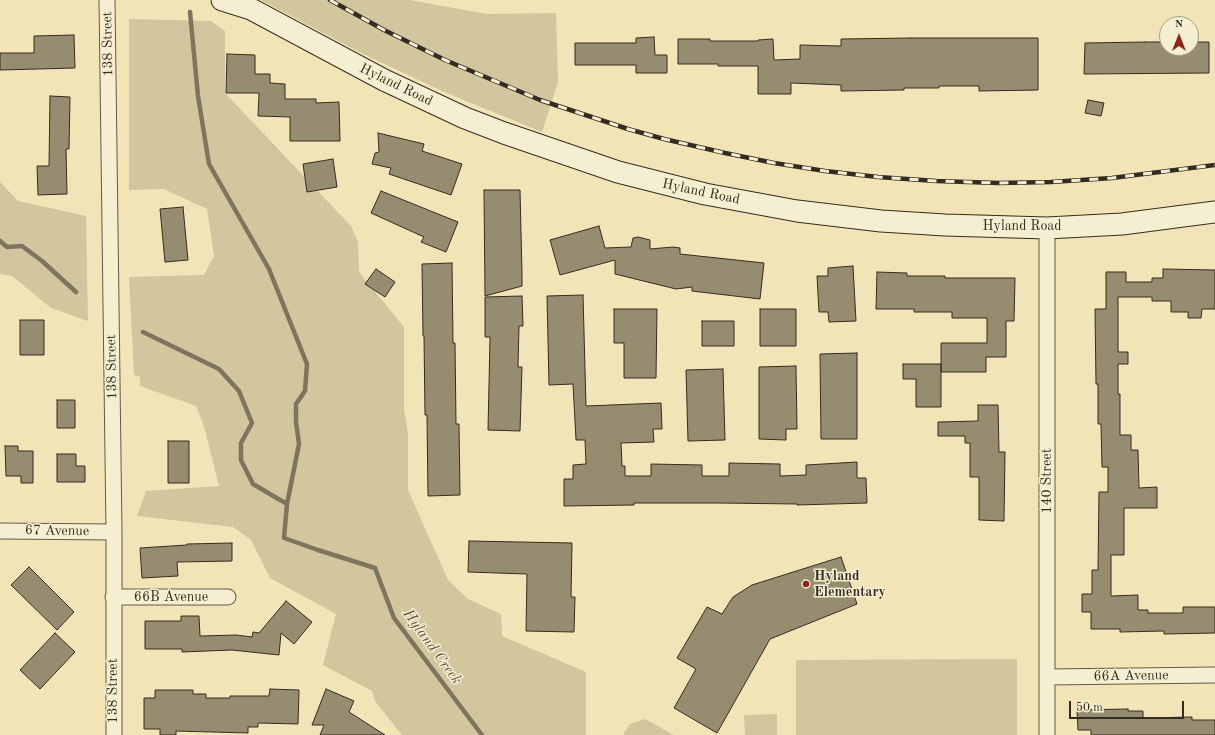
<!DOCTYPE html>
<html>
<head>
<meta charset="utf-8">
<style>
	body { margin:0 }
	#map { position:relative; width:1215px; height:735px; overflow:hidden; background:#f1e5b7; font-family:"Old Standard TT",serif }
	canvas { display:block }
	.north { position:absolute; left:1159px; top:16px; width:40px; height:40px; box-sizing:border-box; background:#f6eed0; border:1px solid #a8a08a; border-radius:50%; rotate:0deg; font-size:11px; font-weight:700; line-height:16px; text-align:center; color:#342c22 }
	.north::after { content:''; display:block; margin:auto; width:14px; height:18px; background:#8f2418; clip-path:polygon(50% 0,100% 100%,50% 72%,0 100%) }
	.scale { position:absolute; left:1069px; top:701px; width:115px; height:18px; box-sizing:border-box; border:2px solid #342c22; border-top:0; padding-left:5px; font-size:12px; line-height:14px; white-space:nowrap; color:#342c22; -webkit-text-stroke:3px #f6eed0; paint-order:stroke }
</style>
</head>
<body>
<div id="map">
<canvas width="1215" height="735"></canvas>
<div class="north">N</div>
<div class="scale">50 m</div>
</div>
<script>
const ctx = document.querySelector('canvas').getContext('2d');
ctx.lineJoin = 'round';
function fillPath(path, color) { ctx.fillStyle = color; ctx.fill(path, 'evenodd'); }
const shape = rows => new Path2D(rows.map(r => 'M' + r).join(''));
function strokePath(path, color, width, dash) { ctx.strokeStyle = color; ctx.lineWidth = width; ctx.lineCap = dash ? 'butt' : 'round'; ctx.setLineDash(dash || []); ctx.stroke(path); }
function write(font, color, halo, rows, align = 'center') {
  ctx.font = font + ' "Old Standard TT",serif'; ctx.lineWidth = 3; ctx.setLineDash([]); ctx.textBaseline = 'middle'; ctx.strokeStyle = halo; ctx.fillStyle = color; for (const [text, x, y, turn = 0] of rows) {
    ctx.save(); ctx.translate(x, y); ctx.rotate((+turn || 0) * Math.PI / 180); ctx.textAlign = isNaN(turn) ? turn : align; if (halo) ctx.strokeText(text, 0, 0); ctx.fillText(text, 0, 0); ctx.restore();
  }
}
fillPath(shape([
	[261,0,409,0,487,14,556,13,558,82,542,132,444,92,357,51],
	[129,19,211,21,225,31,225,93,351,226,358,242,359,272,404,327,404,409,408,433,408,490,448,580,468,599,501,614,502,636,586,672,586,735,402,735,375,701,372,691,323,665,336,614,270,578,251,540,233,527,137,516,146,491,219,486,204,426,196,406,140,386,140,377,134,375,129,277,204,275,214,256,207,209,164,189,129,190],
	[0,182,18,201,86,216,88,321,51,308,12,276,0,274],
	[1017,659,1017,735,796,735,796,660],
	[777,714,777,735,745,735,744,715],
	[645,719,674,735,624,735,624,733,630,724]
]), '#d1c69e');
strokePath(shape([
	[190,12,198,96,209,164,269,269,307,364,305,391,296,404,296,422,299,444,287,504],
	[0,241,7,247,22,246,42,261,76,292],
	[143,332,219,369,239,391,252,423,241,443,241,460,253,484,287,504,284,538,318,550,375,568,394,618,482,735]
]), '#7f755d', 4.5);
const building = shape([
	[74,35,75,68,0,70,0,53,34,53,34,36,74,35],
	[654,37,655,55,667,55,667,73,636,73,636,65,575,65,575,43,636,43,636,38,654,37],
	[910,38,1038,38,1038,90,979,91,979,86,939,86,939,88,904,88,904,90,841,91,841,85,791,83,791,94,758,94,758,66,718,66,718,64,678,64,678,39,710,39,710,41,758,41,758,40,773,39,774,60,800,59,800,45,841,46,841,39,910,38],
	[1145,42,1167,42,1167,48,1191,48,1191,42,1209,42,1209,73,1084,74,1085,43,1145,42],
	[227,54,255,55,255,74,270,74,270,83,285,84,285,99,316,99,316,103,339,102,340,141,290,141,290,117,258,116,259,93,226,93,227,54],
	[50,96,70,97,69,149,66,149,67,194,38,195,37,166,49,166,50,96],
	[1088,100,1104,103,1101,116,1085,113,1088,100],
	[378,133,424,144,422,151,462,164,451,195,389,174,391,168,372,164,375,153,379,152,378,133],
	[333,159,337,187,307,192,303,164,333,159],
	[484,190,520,190,522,274,522,286,485,296,484,190],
	[381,191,458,222,446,252,421,242,424,237,371,213,381,191],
	[183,207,188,260,165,262,160,209,183,207],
	[599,226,605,248,631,247,633,238,638,237,650,240,650,249,673,247,680,248,680,254,764,263,760,299,692,291,692,287,676,289,615,274,615,260,560,275,550,240,599,226],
	[452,263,453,343,455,343,456,424,459,424,460,495,428,496,427,415,425,415,424,336,423,336,422,264,452,263],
	[853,266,856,321,829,322,828,312,819,312,817,276,828,276,828,268,853,266],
	[376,269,395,282,385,297,365,284,376,269],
	[1163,269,1215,270,1215,309,1202,309,1201,318,1188,318,1188,312,1171,312,1171,301,1152,301,1152,297,1118,297,1118,352,1128,352,1128,364,1118,364,1118,394,1120,394,1120,435,1131,435,1131,450,1138,450,1139,488,1157,487,1157,508,1124,508,1124,555,1111,555,1111,596,1138,595,1138,610,1148,610,1148,613,1183,613,1183,607,1215,607,1215,633,1164,634,1164,631,1120,632,1120,629,1091,629,1091,612,1082,612,1082,594,1092,594,1092,570,1098,570,1099,492,1108,492,1108,467,1102,467,1101,424,1098,424,1098,384,1096,384,1095,309,1106,309,1106,272,1126,272,1126,282,1152,282,1152,278,1163,278,1163,269],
	[877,272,907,273,907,276,945,276,945,278,1015,278,1014,321,1006,321,1006,357,986,357,986,372,941,372,941,343,987,343,987,318,952,318,952,312,914,312,914,309,876,309,877,272],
	[583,295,586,406,661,403,662,429,653,429,654,442,621,443,622,466,625,466,625,476,651,476,651,464,702,465,702,476,729,476,729,463,780,464,780,476,806,475,806,465,857,462,857,478,866,478,867,503,797,505,797,504,719,503,634,503,634,505,564,506,564,479,573,479,573,465,586,464,585,440,576,440,573,384,549,385,547,296,583,295],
	[522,296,523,326,519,326,518,367,522,367,520,431,488,430,490,337,485,337,485,297,522,296],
	[614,309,657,309,656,378,624,378,624,343,614,343,614,309],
	[760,309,796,309,796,346,760,346,760,309],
	[20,320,44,320,44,355,20,355,20,320],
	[702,321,734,321,734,346,702,346,702,321],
	[857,353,857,439,821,439,820,354,857,353],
	[903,364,941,364,941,407,916,407,916,379,903,379,903,364],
	[796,366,797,429,786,429,786,440,759,439,759,367,796,366],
	[723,369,725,440,688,441,686,370,723,369],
	[57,400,75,400,75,428,57,428,57,400],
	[978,405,998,405,999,452,1005,452,1004,521,979,520,979,477,970,477,970,443,965,443,965,436,938,436,938,422,978,421,978,405],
	[168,441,189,441,189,483,168,483,168,441],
	[5,446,18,446,18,451,33,451,33,483,21,483,21,476,6,476,5,446],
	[57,454,76,454,76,466,85,466,85,482,57,482,57,454],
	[469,541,572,543,571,597,575,597,574,632,526,631,527,574,468,572,469,541],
	[232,543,232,561,177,562,178,576,142,578,140,548,187,545,187,544,232,543],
	[841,557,857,604,770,639,717,733,674,708,696,669,677,658,707,607,722,614,733,597,752,585,841,557],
	[29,567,74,612,57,630,11,585,29,567],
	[286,601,312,622,294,644,281,633,279,655,232,650,182,652,182,649,145,649,145,621,181,621,181,616,199,616,200,636,236,635,252,637,253,632,259,633,286,601],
	[55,633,75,652,40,689,20,670,55,633],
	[270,689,299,690,298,724,258,723,258,727,248,727,248,733,176,731,176,735,160,735,160,729,144,729,144,698,155,698,155,690,193,690,193,694,206,694,206,698,230,698,230,696,269,696,270,689],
	[326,689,354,701,349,712,385,735,320,735,324,725,312,725,326,689],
	[1128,709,1128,711,1143,711,1143,718,1192,717,1192,720,1215,720,1215,735,1091,735,1091,730,1078,730,1077,710,1128,709]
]);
fillPath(building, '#968c6f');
strokePath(building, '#342c22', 1);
const street = shape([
	[107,0,114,532,114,735],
	[0,531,114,532],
	[113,597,228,597],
	[1047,677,1215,675],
	[1047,735,1047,228]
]);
const secondary = shape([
	[222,0,251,9,384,80,465,118,504,133,618,172,705,194,797,211,881,221,945,225,1047,228,1122,224,1215,212]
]);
strokePath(street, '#635a47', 17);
strokePath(secondary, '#342c22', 23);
strokePath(street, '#f6eed0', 15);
strokePath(secondary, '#f6eed0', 21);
const rail = shape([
	[330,0,384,30,445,60,540,100,628,129,664,139,725,153,774,163,825,171,878,177,936,181,999,183,1051,182,1112,178,1215,165]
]);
strokePath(rail, '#342c22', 4.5);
strokePath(rail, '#f6eed0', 3, [9]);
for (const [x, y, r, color] of [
	[806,584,4,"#8f2418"]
]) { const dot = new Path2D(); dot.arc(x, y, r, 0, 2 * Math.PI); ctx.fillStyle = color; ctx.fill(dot); strokePath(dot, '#f6eed0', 1.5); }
write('14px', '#342c22', '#f6eed0', [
	["138 Street",108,44,-91],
	["Hyland Road",396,85,26],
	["Hyland Road",701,192,12],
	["Hyland Road",1022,226],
	["138 Street",112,367,-91],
	["140 Street",1047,481,-90],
	["67 Avenue",57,531,1],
	["66B Avenue",171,597],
	["66A Avenue",1131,676,-1],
	["138 Street",113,691,-90]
]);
write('bold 14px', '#342c22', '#f6eed0', [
	["Hyland",814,576],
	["Elementary",814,592]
], 'left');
write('italic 15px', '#5a513f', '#f6eed0', [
	["Hyland Creek",432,647,54]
]);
</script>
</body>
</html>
